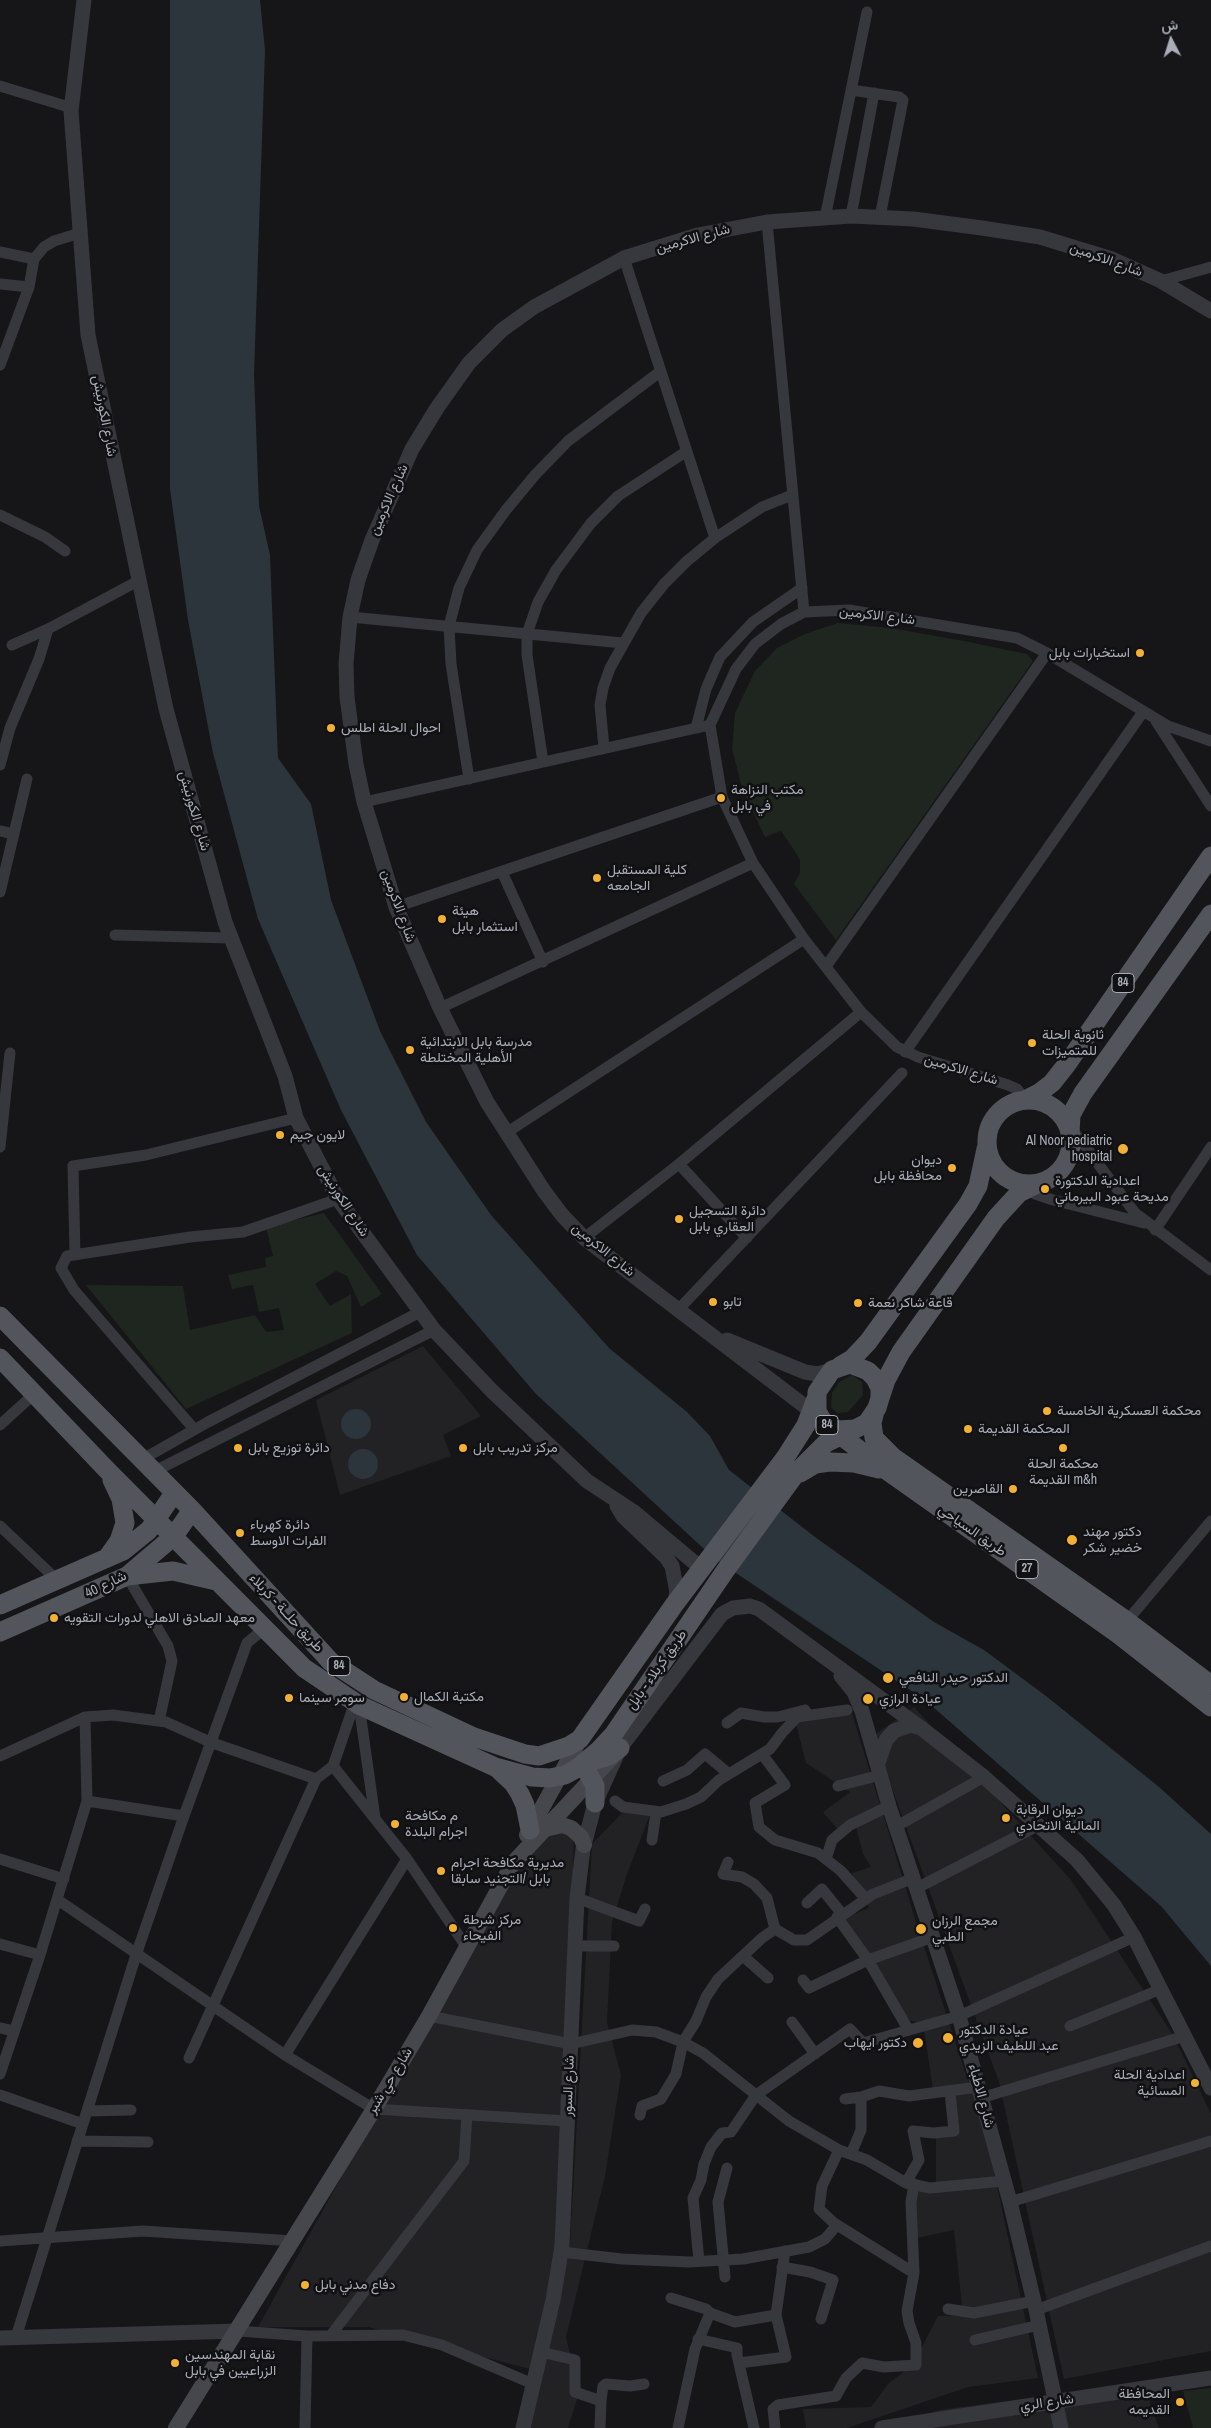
<!DOCTYPE html>
<html>
<head>
<meta charset="utf-8">
<style>
	body { margin:0 }
	#map { position:relative; width:1211px; height:2428px; overflow:hidden; background:#161618; font-family:"Archivo Narrow",Vazirmatn,sans-serif }
	canvas { display:block }
	.north { position:absolute; left:1146px; top:15px; width:50px; height:50px; -webkit-text-stroke:4px #111113; paint-order:stroke; rotate:355deg; font-size:14px; font-weight:700; line-height:20px; text-align:center; color:#a8adb8 }
	.north::after { content:''; display:block; margin:auto; width:18px; height:22px; background:#a8adb8; clip-path:polygon(50% 0,100% 100%,50% 72%,0 100%) }
</style>
</head>
<body>
<div id="map">
<canvas width="1211" height="2428"></canvas>
<div class="north">ش</div>
</div>
<script>
const ctx = document.querySelector('canvas').getContext('2d');
ctx.lineJoin = 'round';
function fillPath(path, color) { ctx.fillStyle = color; ctx.fill(path, 'evenodd'); }
const shape = rows => new Path2D(rows.map(r => 'M' + r).join(''));
function strokePath(path, color, width, dash) { ctx.strokeStyle = color; ctx.lineWidth = width; ctx.lineCap = dash ? 'butt' : 'round'; ctx.setLineDash(dash || []); ctx.stroke(path); }
function write(font, color, halo, rows, align = 'center') {
  ctx.font = font + ' "Archivo Narrow",Vazirmatn,sans-serif'; ctx.lineWidth = 5; ctx.setLineDash([]); ctx.textBaseline = 'middle'; ctx.strokeStyle = halo; ctx.fillStyle = color; for (const [text, x, y, turn = 0] of rows) {
    ctx.save(); ctx.translate(x, y); ctx.rotate((+turn || 0) * Math.PI / 180); ctx.textAlign = isNaN(turn) ? turn : align; if (halo) ctx.strokeText(text, 0, 0); ctx.fillText(text, 0, 0); ctx.restore();
  }
}
fillPath(shape([
	[423,1346,481,1416,443,1435,451,1456,340,1495,316,1400],
	[849,1704,918,1928,987,2139,1038,2378,968,2387,847,2428,806,2428,803,2409,871,2407,889,2383,912,2366,938,2316,963,2315,954,2230,908,2240,911,2190,936,2187,936,2128,952,2129,949,2097,934,2096,923,2023,901,2019,839,1920,869,1908,852,1873,871,1867,863,1854,856,1827,841,1833,823,1812,850,1792,806,1763,794,1716],
	[914,1707,1071,1880,1173,2035,1211,2114,1211,2351,1064,2379,999,2082,873,1736],
	[625,1810,651,1812,627,1874,612,1922,607,2022,621,2075,605,2176,566,2337,579,2393,568,2428,526,2428,570,2245,592,1844],
	[574,1826,566,2220,530,2369,368,2327,258,2327,533,1832],
	[1143,2383,1159,2428,885,2428,939,2410]
]), '#222225');
fillPath(shape([
	[838,623,890,628,964,641,1027,654,1033,661,836,940,794,884,800,873,800,860,796,853,781,831,765,837,743,791,732,749,735,713,755,671,777,648,805,634],
	[324,1213,382,1294,361,1307,347,1276,336,1271,315,1284,330,1306,351,1294,352,1333,186,1409,86,1285,183,1286,190,1330,255,1315,266,1332,284,1330,279,1308,259,1312,253,1285,232,1289,228,1275,266,1267,265,1258,273,1256,266,1227],
	[852,1375,862,1382,863,1395,848,1412,837,1413,831,1407,832,1393,839,1382],
	[1211,2388,1211,2428,1193,2428,1183,2391]
]), '#1e261f');
fillPath(shape([
	[170,0,260,0,265,50,254,374,259,506,270,555,278,758,311,804,331,900,380,1031,426,1122,491,1215,609,1348,687,1412,710,1436,729,1470,815,1537,934,1622,984,1650,1046,1696,1159,1787,1211,1834,1211,1966,1161,1906,925,1700,715,1559,536,1394,417,1255,341,1110,258,919,213,753,188,620,170,489],
	'341 1424a15 15 0 1 1 30 0a15 15 0 1 1-30 0Z',
	'348 1464a15 15 0 1 1 30 0a15 15 0 1 1-30 0Z'
]), '#2c353c');
strokePath(shape([
	[0,86,72,108],
	[851,90,899,97,903,100,880,217],
	[851,216,874,93],
	[825,218,867,12],
	[767,222,804,612],
	[0,252,34,259,44,247,54,241,80,233],
	[624,258,715,538],
	[1161,281,1211,267],
	[0,284,29,287],
	[0,365,29,287,34,259],
	[0,515,45,537,65,551],
	[350,617,623,643],
	[12,645,48,629,138,581],
	[1156,721,1211,806],
	[696,728,706,689,720,657,753,622,802,588],
	[604,748,600,705,603,688,610,668,641,613,664,584,687,561,715,538,762,507,792,495],
	[543,762,527,655,527,634,538,602,556,570,591,523,618,496,687,451],
	[0,765,10,728,39,659,48,629],
	[469,779,451,664,449,626,459,588,477,550,506,510,535,475,568,441,661,371],
	[364,802,710,725],
	[0,831,14,834],
	[502,872,543,962],
	[0,892,27,779],
	[396,907,722,797],
	[115,935,231,938],
	[827,965,1047,653],
	[440,1008,753,863],
	[905,1052,1143,712],
	[1025,1100,1017,1089,1008,1085,918,1057,897,1047,861,1012,804,939,753,863,722,797,710,725,736,669,755,644,781,624,804,612,849,610,1017,638,1047,653,1168,726,1211,741],
	[1069,1125,1135,1213,1211,1270],
	[506,1133,804,939],
	[0,1147,10,1053],
	[679,1164,747,1238],
	[1005,1178,1035,1194,1053,1200,1144,1223],
	[1155,1230,1211,1147],
	[584,1238,679,1164,861,1012],
	[75,1255,73,1166,146,1155,296,1118],
	[679,1309,902,1073],
	[0,1425,33,1395],
	[194,1429,74,1290,61,1268,67,1256,190,1237,243,1232,338,1199],
	[141,1460,208,1422,420,1312],
	[153,1472,434,1330],
	[0,1526,57,1580],
	[127,1576,168,1646,172,1661,159,1721],
	[1127,1621,1211,1521],
	[359,1705,375,1818],
	[727,1723,741,1713,764,1717,778,1717,805,1710],
	[762,1754,785,1785,755,1803,759,1827,775,1840,818,1853,841,1871,866,1899],
	[0,1756,85,1717,113,1715,166,1722,210,1742,316,1779],
	[333,1766,407,1859,467,1948],
	[663,1781,687,1770,705,1754,729,1774],
	[838,1786,880,1775],
	[87,1801,184,1816],
	[615,1801,623,1807,661,1812,686,1804,701,1797,719,1780,770,1749,782,1733,797,1717,847,1710],
	[897,1826,984,1777],
	[652,1840,656,1812],
	[0,1859,64,1879],
	[826,1859,832,1840,850,1825,889,1806],
	[728,1862,723,1874,742,1877,754,1884,767,1898,775,1929],
	[917,1888,1039,1825],
	[577,1898,639,1921,645,1909],
	[58,1900,285,2055,374,2109,567,2121],
	[807,1903,822,1889,842,1914],
	[837,1917,868,1960,908,2029],
	[0,1944,40,1955],
	[575,1946,614,1946],
	[743,1956,768,1978],
	[803,1980,809,1988,868,1960,933,1937],
	[429,2016,571,2044,632,2030,656,2032,683,2042,703,2053,789,2121,839,2150,867,2160,906,2183,930,2188,1004,2181],
	[792,2022,815,2054],
	[1070,2026,1161,1989],
	[0,2028,14,2031],
	[285,2055,407,1859],
	[189,2058,316,1779,333,1766,355,1702],
	[0,2074,40,1955,87,1801,85,1717],
	[0,2095,83,2124],
	[981,2098,1185,2036],
	[845,2099,861,2097,879,2091,909,2096,978,2087],
	[87,2111,131,2110],
	[640,2115,642,2106,661,2099,676,2074,683,2042,696,2021,706,1997,718,1979,762,1938,775,1929,794,1940,807,1940,873,1894,914,1878],
	[77,2141,148,2142],
	[839,2150,822,2186,819,2209,834,2223,914,2273],
	[851,2154,861,2130,861,2097],
	[906,2183,919,2160,913,2131,934,2133,954,2131,950,2092],
	[1010,2202,1211,2141],
	[0,2241,143,2231,293,2241],
	[561,2252,622,2259,689,2262,743,2259,809,2247,825,2239,837,2225],
	[699,2261,693,2198,701,2180,704,2164,711,2147,722,2133,731,2132,756,2095,850,2029,863,2043,959,2016,1134,1937],
	[782,2267,810,2272,833,2280,821,2319],
	[725,2277,718,2202,727,2168],
	[671,2298,706,2309,710,2313],
	[948,2309,974,2313,1034,2301],
	[1036,2310,1211,2246],
	[238,2331,307,2336,403,2335,442,2345,533,2384],
	[331,2335,464,2161,467,2115],
	[16,2337,136,1955,184,1816,247,1643,265,1628],
	[698,2339,737,2348,737,2355,754,2428],
	[975,2340,1039,2325],
	[541,2352,575,2360,575,2392,601,2401,600,2428],
	[739,2363,786,2357,776,2315,785,2251],
	[601,2401,603,2386,606,2384,630,2386,644,2384],
	[305,2428,307,2336],
	[678,2428,695,2349,710,2313,735,2322,776,2315],
	[775,2428,773,2409,778,2405,836,2396,846,2378,862,2363,884,2367,916,2365,916,2343,909,2323,907,2311,914,2273,911,2202,914,2184]
]), '#37383d', 11);
strokePath(shape([
	[84,0,71,111,88,335,166,709,225,922,285,1076,296,1118,338,1199,434,1330,492,1391,587,1481,634,1512,702,1569],
	[727,1340,805,1372,817,1374,832,1370],
	[819,1417,584,1238,562,1215,544,1191,487,1102,440,1008,396,907,364,802,356,764,347,697,346,664,350,617,358,580,372,540,412,449,437,408,469,363,502,330,534,307,624,258,698,235,767,222,851,216,913,219,982,228,1040,237,1112,259,1161,281,1211,311],
	[617,1506,623,1516,666,1557,672,1566,677,1592,674,1605],
	[841,1676,854,1692,862,1711,889,1806,959,2016,1010,2202,1036,2310,1061,2428],
	[878,1763,886,1740,894,1731,911,1725,921,1728],
	[0,2338,238,2331],
	[523,2428,553,2300,562,2246,577,1898,583,1849,595,1803,620,1748,722,1614,733,1608,750,1606,759,1609,921,1728,984,1777,1077,1860,1114,1905,1134,1937,1211,2088],
	[882,2428,1211,2378]
]), '#37383d', 15);
strokePath(shape([
	[545,1829,562,1825,571,1828,581,1837,584,1845],
	[527,1835,580,1739],
	[176,2428,374,2109,429,2016,513,1863,617,1752]
]), '#45474d', 16);
strokePath(shape([
	'987 1142a42 42 0 1 1 84 0a42 42 0 1 1-84 0Z',
	[1025,1100,1039,1093,1052,1083,1067,1064,1211,856],
	[1070,1133,1071,1115,1083,1093,1211,914],
	[0,1316,192,1510,331,1662,374,1690,474,1737,525,1754,539,1756,569,1746,580,1739,674,1605,785,1458,806,1425,816,1399],
	[0,1358,107,1470,304,1668,359,1705,495,1767,532,1777,550,1778,565,1775,576,1769,599,1750,613,1735,725,1571,797,1472,826,1443,855,1429],
	[850,1364,868,1371,875,1378,880,1388,880,1398,877,1408,867,1423,855,1429,838,1430,829,1426,822,1420,817,1411,817,1392,832,1370,850,1364],
	[840,1366,852,1359,868,1342,968,1204,978,1186,986,1149],
	[880,1398,886,1380,901,1352,996,1218,1019,1193,1035,1185],
	[875,1411,872,1423,874,1438,893,1457,1127,1621,1211,1685],
	[832,1429,886,1470,1118,1634,1211,1707],
	[800,1473,815,1464,830,1462,854,1463,879,1469],
	[107,1558,119,1541,125,1523,121,1499,112,1480],
	[127,1576,173,1571,216,1581],
	[0,1605,123,1551,149,1530,174,1493],
	[0,1632,127,1576,174,1536,192,1510],
	[590,1762,609,1756,620,1748],
	[583,1764,595,1786,595,1803],
	[498,1769,513,1783,520,1794,525,1805,530,1830]
]), '#53555c', 19);
for (const [x, y, r, color] of [
	[1140,653,5,"#f2b134"],
	[331,728,5,"#f2b134"],
	[721,798,5,"#f2b134"],
	[597,878,5,"#f2b134"],
	[442,919,5,"#f2b134"],
	[1032,1043,5,"#f2b134"],
	[410,1050,5,"#f2b134"],
	[280,1135,5,"#f2b134"],
	[1123,1149,6,"#f2b134"],
	[952,1168,5,"#f2b134"],
	[1045,1189,5,"#f2b134"],
	[679,1219,5,"#f2b134"],
	[713,1302,5,"#f2b134"],
	[858,1303,5,"#f2b134"],
	[1047,1411,5,"#f2b134"],
	[968,1429,5,"#f2b134"],
	[238,1448,5,"#f2b134"],
	[463,1448,5,"#f2b134"],
	[1063,1448,5,"#f2b134"],
	[1013,1489,5,"#f2b134"],
	[240,1533,5,"#f2b134"],
	[1072,1540,6,"#f2b134"],
	[54,1618,5,"#f2b134"],
	[888,1678,6,"#f2b134"],
	[404,1697,5,"#f2b134"],
	[289,1698,5,"#f2b134"],
	[868,1699,6,"#f2b134"],
	[1006,1818,5,"#f2b134"],
	[395,1824,5,"#f2b134"],
	[441,1871,5,"#f2b134"],
	[453,1928,5,"#f2b134"],
	[921,1929,6,"#f2b134"],
	[948,2038,6,"#f2b134"],
	[918,2043,6,"#f2b134"],
	[1195,2083,5,"#f2b134"],
	[305,2285,5,"#f2b134"],
	[175,2363,5,"#f2b134"],
	[1180,2402,5,"#f2b134"]
]) { const dot = new Path2D(); dot.arc(x, y, r, 0, 2 * Math.PI); ctx.fillStyle = color; ctx.fill(dot); strokePath(dot, '#111113', 2); }
for (const [x, y, w] of [
	[1123,983,22],
	[827,1425,22],
	[1027,1569,22],
	[339,1666,22]
]) { const box = new Path2D(); box.roundRect(x - w / 2, y - 9.5, w, 19, 4); ctx.fillStyle = '#111113'; ctx.fill(box); strokePath(box, '#a8adb8', 1); }
write('bold 12px', '#a8adb8', null, [
	["84",1123,983],
	["84",827,1425],
	["27",1027,1569],
	["84",339,1666]
]);
write('14px', '#a8adb8', '#111113', [
	["شارع الاكرمين",693,239,-15],
	["شارع الاكرمين",1106,260,20],
	["شارع الكورنيش",104,416,79],
	["شارع الاكرمين",389,500,-66],
	["شارع الاكرمين",877,616,7],
	["شارع الكورنيش",194,811,74],
	["شارع الاكرمين",398,906,70],
	["شارع الاكرمين",961,1070,17],
	["شارع الكورنيش",343,1201,57],
	["شارع الاكرمين",603,1250,39],
	["طريق السياحي",972,1531,35],
	["شارع 40",106,1585,-26],
	["طريق حلــة - كربلاء",286,1613,47],
	["طريق كربلاء - بابل",657,1670,-55],
	["شارع حي شبر",390,2081,-59],
	["شارع السور",569,2086,-88],
	["شارع الاطباء",981,2096,75],
	["شارع الري",1047,2403,-8]
]);
write('14px', '#a8adb8', '#111113', [
	["استخبارات بابل",1130,653,"right"],
	["احوال الحلة اطلس",341,728],
	["مكتب النزاهة",731,790],
	["في بابل",731,806],
	["كلية المستقبل",607,870],
	["الجامعه",607,886],
	["هيئة",452,911],
	["استثمار بابل",452,927],
	["ثانوية الحلة",1042,1035],
	["للمتميزات",1042,1051],
	["مدرسة بابل الابتدائية",420,1042],
	["الأهلية المختلطة",420,1058],
	["لايون جيم",290,1135],
	["Al Noor pediatric",1112,1141,"right"],
	["hospital",1112,1157,"right"],
	["ديوان",942,1160,"right"],
	["محافظة بابل",942,1176,"right"],
	["اعدادية الدكتورة",1055,1181],
	["مديحة عبود البيرماني",1055,1197],
	["دائرة التسجيل",689,1211],
	["العقاري بابل",689,1227],
	["تابو",723,1302],
	["قاعة شاكر نعمة",868,1303],
	["محكمة العسكرية الخامسة",1057,1411],
	["المحكمة القديمة",978,1429],
	["دائرة توزيع بابل",248,1448],
	["مركز تدريب بابل",473,1448],
	["محكمة الحلة",1063,1464,"center"],
	["القديمة m&h",1063,1480,"center"],
	["القاصرين",1003,1489,"right"],
	["دائرة كهرباء",250,1525],
	["الفرات الاوسط",250,1541],
	["دكتور مهند",1083,1532],
	["خضير شكر",1083,1548],
	["معهد الصادق الاهلي لدورات التقويه",64,1618],
	["الدكتور حيدر النافعي",899,1678],
	["مكتبة الكمال",414,1697],
	["سومر سينما",299,1698],
	["عيادة الرازي",879,1699],
	["ديوان الرقابة",1016,1810],
	["المالية الاتحادي",1016,1826],
	["م مكافحة",405,1816],
	["اجرام البلدة",405,1832],
	["مديرية مكافحة اجرام",451,1863],
	["بابل /التجنيد سابقا",451,1879],
	["مركز شرطة",463,1920],
	["الفيحاء",463,1936],
	["مجمع الرزان",932,1921],
	["الطبي",932,1937],
	["عيادة الدكتور",959,2030],
	["عبد اللطيف الزيدي",959,2046],
	["دكتور ايهاب",907,2043,"right"],
	["اعدادية الحلة",1185,2075,"right"],
	["المسائية",1185,2091,"right"],
	["دفاع مدني بابل",315,2285],
	["نقابة المهندسين",185,2355],
	["الزراعيين في بابل",185,2371],
	["المحافظة",1170,2394,"right"],
	["القديمه",1170,2410,"right"]
], 'left');
</script>
</body>
</html>
